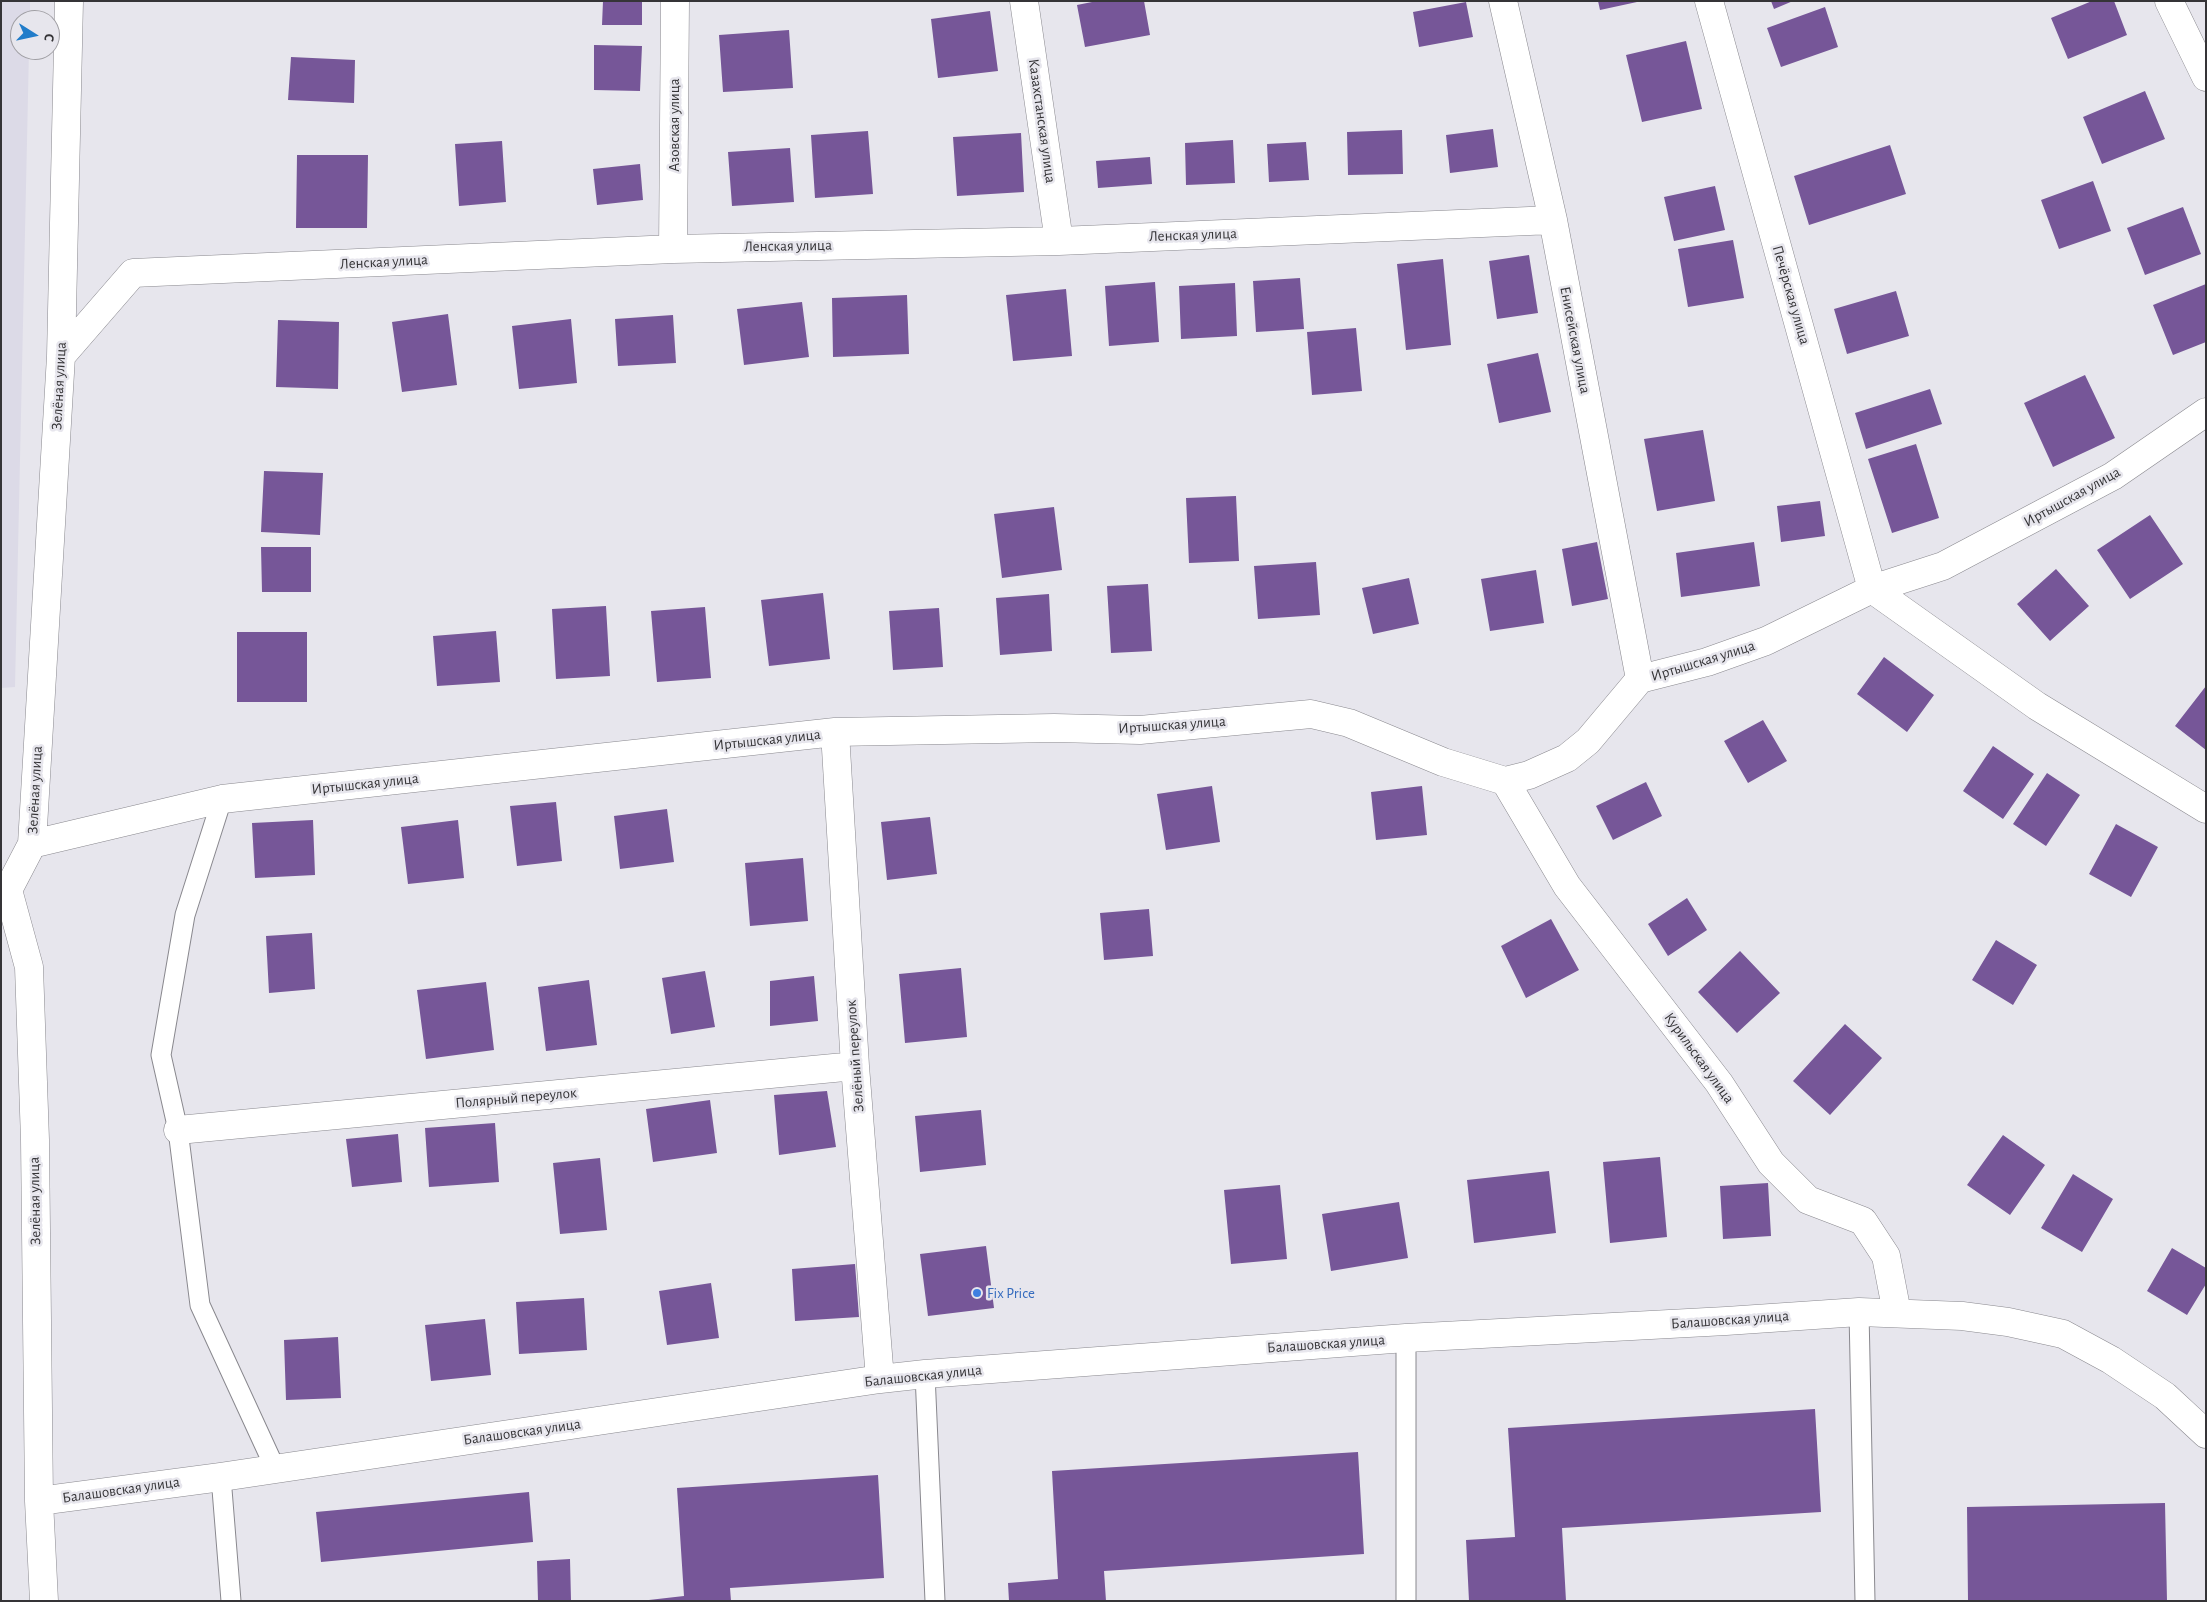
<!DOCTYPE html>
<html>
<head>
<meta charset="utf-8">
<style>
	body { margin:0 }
	#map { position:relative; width:2207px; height:1602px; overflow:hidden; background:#e7e6ed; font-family:"Alegreya Sans",sans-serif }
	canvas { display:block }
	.frame { position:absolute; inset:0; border:2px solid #353437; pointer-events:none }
	.north { position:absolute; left:10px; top:10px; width:50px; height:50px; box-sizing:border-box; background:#e7e6ed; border:1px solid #a09fa4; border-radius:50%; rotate:100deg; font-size:14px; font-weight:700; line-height:20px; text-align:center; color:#353437 }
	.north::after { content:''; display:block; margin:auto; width:18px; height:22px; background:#227dca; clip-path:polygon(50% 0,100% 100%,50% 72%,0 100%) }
</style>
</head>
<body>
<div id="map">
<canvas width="2207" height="1602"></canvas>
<div class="frame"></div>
<div class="north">С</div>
</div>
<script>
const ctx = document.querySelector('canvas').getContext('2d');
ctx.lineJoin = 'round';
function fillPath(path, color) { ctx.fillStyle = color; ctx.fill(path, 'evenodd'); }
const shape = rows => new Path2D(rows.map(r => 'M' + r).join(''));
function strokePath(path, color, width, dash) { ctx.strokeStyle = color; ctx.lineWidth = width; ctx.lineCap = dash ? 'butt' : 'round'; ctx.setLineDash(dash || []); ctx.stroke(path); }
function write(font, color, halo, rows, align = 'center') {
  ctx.font = font + ' "Alegreya Sans",sans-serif'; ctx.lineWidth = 5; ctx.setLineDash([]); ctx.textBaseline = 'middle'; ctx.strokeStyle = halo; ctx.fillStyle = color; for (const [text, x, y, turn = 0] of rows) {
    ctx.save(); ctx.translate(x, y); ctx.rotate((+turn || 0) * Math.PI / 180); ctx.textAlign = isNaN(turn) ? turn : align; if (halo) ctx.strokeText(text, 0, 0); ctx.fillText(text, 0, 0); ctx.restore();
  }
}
fillPath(shape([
	[1,1,30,1,30,20,20,20,20,50,29,50,15,687,1,688]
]), '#dcdae7');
fillPath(shape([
	[603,1,642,1,642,25,602,25],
	[1097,1,1144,1,1150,35,1085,47,1077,5],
	[1598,1,1637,1,1637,2,1600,10],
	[1771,1,1793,1,1774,9],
	[2092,1,2114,1,2127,35,2068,59,2051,18],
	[1466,2,1473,37,1419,47,1413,12],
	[1825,7,1838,47,1781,67,1767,28],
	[990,11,998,71,938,78,931,19],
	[789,30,793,88,723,92,719,35],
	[1686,41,1702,109,1642,122,1626,55],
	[594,45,642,46,640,91,594,90],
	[291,57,355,60,354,103,288,100],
	[2145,91,2165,139,2102,164,2083,117],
	[1493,129,1498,167,1450,173,1446,135],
	[1402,130,1403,174,1348,175,1347,132],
	[868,131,873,194,815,198,811,135],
	[1021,133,1024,192,957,196,953,137],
	[1233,140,1235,183,1186,185,1185,143],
	[502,141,506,202,459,206,455,144],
	[1306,142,1309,180,1269,182,1267,144],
	[1890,145,1906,194,1809,225,1794,176],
	[790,148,794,202,732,206,728,152],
	[297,155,368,155,367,228,296,228],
	[1150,157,1152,184,1098,188,1096,161],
	[640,164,643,200,597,205,593,169],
	[2093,181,2111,231,2059,249,2041,200],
	[1715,186,1725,230,1674,241,1664,197],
	[2183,207,2201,254,2145,275,2127,228],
	[1733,240,1744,298,1688,307,1678,249],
	[1529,255,1538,313,1497,319,1489,261],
	[1443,259,1451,345,1406,350,1397,264],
	[1300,278,1304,329,1256,332,1253,281],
	[1155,282,1159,342,1109,346,1105,286],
	[1235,283,1237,336,1181,339,1179,286],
	[2206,284,2206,342,2173,355,2153,305],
	[1066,289,1072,356,1013,361,1006,295],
	[1896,291,1909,336,1847,354,1834,309],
	[907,295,909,354,833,357,832,298],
	[802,302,809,357,744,365,737,309],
	[448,314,457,385,402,392,392,322],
	[673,315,676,363,618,366,615,319],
	[571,319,577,383,519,389,512,326],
	[278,320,339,322,338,389,276,387],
	[1356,328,1362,391,1312,395,1307,332],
	[1538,353,1551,412,1499,423,1487,364],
	[2085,375,2115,438,2053,467,2024,403],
	[1930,389,1942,424,1866,449,1855,413],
	[1703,430,1715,501,1657,511,1644,439],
	[1916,444,1939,518,1892,533,1868,459],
	[264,471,323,473,320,535,261,532],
	[1236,496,1239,561,1189,563,1186,498],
	[1820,501,1825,536,1781,542,1777,506],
	[1054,507,1062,570,1002,578,994,514],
	[2150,515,2183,564,2130,599,2097,550],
	[1597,542,1608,599,1572,606,1562,549],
	[1754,542,1760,586,1681,597,1676,553],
	[261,547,311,547,311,592,262,592],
	[1316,562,1320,615,1258,619,1254,566],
	[2056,569,2089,606,2050,641,2017,604],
	[1536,570,1544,623,1490,631,1481,579],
	[1409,578,1419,624,1373,634,1362,588],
	[1148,584,1152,651,1111,653,1107,586],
	[823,593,830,659,769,666,761,600],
	[1049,594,1052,651,1000,655,996,598],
	[606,606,610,676,556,679,552,609],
	[705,607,711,678,657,682,651,611],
	[939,608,943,667,893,670,889,611],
	[496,631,500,682,437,686,433,636],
	[237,632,307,632,307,702,237,702],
	[1884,657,1934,695,1907,732,1857,694],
	[2206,686,2206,750,2175,726],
	[1763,720,1787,761,1748,783,1724,741],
	[1993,746,2034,774,2003,819,1963,791],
	[2047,773,2080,795,2046,846,2013,824],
	[1646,782,1662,816,1613,840,1596,806],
	[1212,786,1220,842,1166,850,1157,794],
	[1422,786,1427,835,1376,840,1371,792],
	[556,802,562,861,517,866,510,806],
	[667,809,674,862,620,869,614,816],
	[930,817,937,874,887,880,881,822],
	[313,820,315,875,255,878,252,823],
	[458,820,464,878,408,884,401,827],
	[2116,824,2158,847,2131,897,2089,874],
	[803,858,808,921,750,926,745,863],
	[1687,898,1707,930,1668,956,1648,924],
	[1149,909,1153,956,1104,960,1100,913],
	[1551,919,1579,970,1526,998,1501,946],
	[312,933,315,989,269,993,266,936],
	[1996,940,2037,965,2013,1005,1972,980],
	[1740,951,1780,993,1737,1033,1698,992],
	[961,968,967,1037,905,1043,899,974],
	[705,971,715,1027,671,1034,662,978],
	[814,976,818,1021,770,1026,770,981],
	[589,980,597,1045,546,1051,538,987],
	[486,982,494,1050,426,1059,417,990],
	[1845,1024,1882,1058,1830,1115,1793,1081],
	[827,1091,836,1147,779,1155,774,1095],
	[710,1100,717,1153,653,1162,646,1109],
	[981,1110,986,1165,920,1172,915,1116],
	[495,1123,499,1182,429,1187,425,1128],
	[398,1134,402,1182,352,1187,346,1139],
	[2003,1135,2045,1165,2010,1215,1967,1185],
	[1660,1157,1667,1237,1610,1243,1603,1162],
	[600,1158,607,1230,560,1234,553,1163],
	[1549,1171,1556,1233,1474,1243,1467,1180],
	[2073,1174,2113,1199,2082,1252,2041,1228],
	[1768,1183,1771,1236,1723,1239,1720,1186],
	[1280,1185,1287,1259,1231,1264,1224,1190],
	[1399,1202,1408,1258,1331,1271,1322,1214],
	[986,1246,994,1308,928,1316,920,1254],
	[2172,1248,2206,1268,2206,1284,2187,1315,2147,1291],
	[855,1264,859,1317,795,1321,792,1269],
	[711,1283,719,1338,667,1345,659,1291],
	[584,1298,587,1350,519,1354,516,1302],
	[485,1319,491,1375,431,1381,425,1325],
	[338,1337,341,1398,286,1400,284,1340],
	[1815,1409,1821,1512,1562,1528,1566,1601,1469,1601,1466,1540,1515,1537,1508,1428],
	[1358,1452,1364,1554,1104,1571,1106,1601,1009,1601,1008,1583,1058,1579,1052,1471],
	[878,1475,884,1578,730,1588,731,1601,640,1601,684,1596,677,1488],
	[529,1492,533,1542,321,1562,316,1512],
	[2165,1503,2167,1601,1968,1601,1967,1507],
	[570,1559,571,1601,538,1601,537,1561]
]), '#765698');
const service = shape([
	[222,799,185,915,161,1055,178,1130,200,1305,275,1468],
	[1859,1312,1865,1601],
	[1406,1338,1406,1601],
	[925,1374,935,1601],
	[221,1477,231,1601]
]);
const minor = shape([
	[1024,1,1059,241],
	[1503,1,1553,220,1640,679],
	[1709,1,1872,589,2037,706,2206,809],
	[2169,1,2206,77],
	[673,249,675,1],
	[61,356,133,273,673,249,1059,241,1553,220],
	[835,732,855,1066,880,1379],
	[1505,781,1567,886,1719,1083,1771,1163,1808,1200,1863,1221,1886,1256,1897,1313],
	[32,844,222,799,835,732,1054,728,1140,730,1311,714,1349,723,1443,762,1505,781,1529,775,1567,758,1588,741,1640,679,1707,662,1766,641,1872,589,1943,566,2113,476,2206,412],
	[178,1130,855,1066],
	[39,1501,221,1477,880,1379,925,1374,1406,1338,1726,1321,1859,1312,1962,1316,2008,1322,2063,1334,2111,1360,2165,1396,2206,1434],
	[44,1601,39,1501,35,1140,29,967,8,890,32,844,61,356,69,1]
]);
strokePath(service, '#89888e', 21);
strokePath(minor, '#89888e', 29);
strokePath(service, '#fff', 19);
strokePath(minor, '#fff', 28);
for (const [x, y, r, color] of [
	[977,1293,5,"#3f7fe0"]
]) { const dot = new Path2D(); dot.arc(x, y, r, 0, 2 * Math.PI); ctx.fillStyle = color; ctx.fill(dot); strokePath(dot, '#e7e6ed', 2); }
write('15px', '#353437', '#e7e6ed', [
	["Казахстанская улица",1042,121,82],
	["Азовская улица",674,125,-90],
	["Ленская улица",1193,235,-2],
	["Ленская улица",788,246,-1],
	["Ленская улица",384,262,-3],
	["Печёрская улица",1791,295,74],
	["Енисейская улица",1575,340,79],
	["Зелёная улица",59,386,-87],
	["Иртышская улица",2072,497,-29],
	["Иртышская улица",1703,661,-17],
	["Иртышская улица",1172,725,-4],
	["Иртышская улица",767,740,-6],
	["Иртышская улица",365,784,-6],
	["Зелёная улица",35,790,-87],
	["Зелёный переулок",855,1056,-94],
	["Курильская улица",1699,1058,54],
	["Полярный переулок",516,1098,-5],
	["Зелёная улица",35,1201,-91],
	["Балашовская улица",1730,1320,-4],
	["Балашовская улица",1326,1344,-4],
	["Балашовская улица",923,1376,-6],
	["Балашовская улица",522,1432,-8],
	["Балашовская улица",121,1490,-8]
]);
write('15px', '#366cbe', '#e7e6ed', [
	["Fix Price",987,1293]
], 'left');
</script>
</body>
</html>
